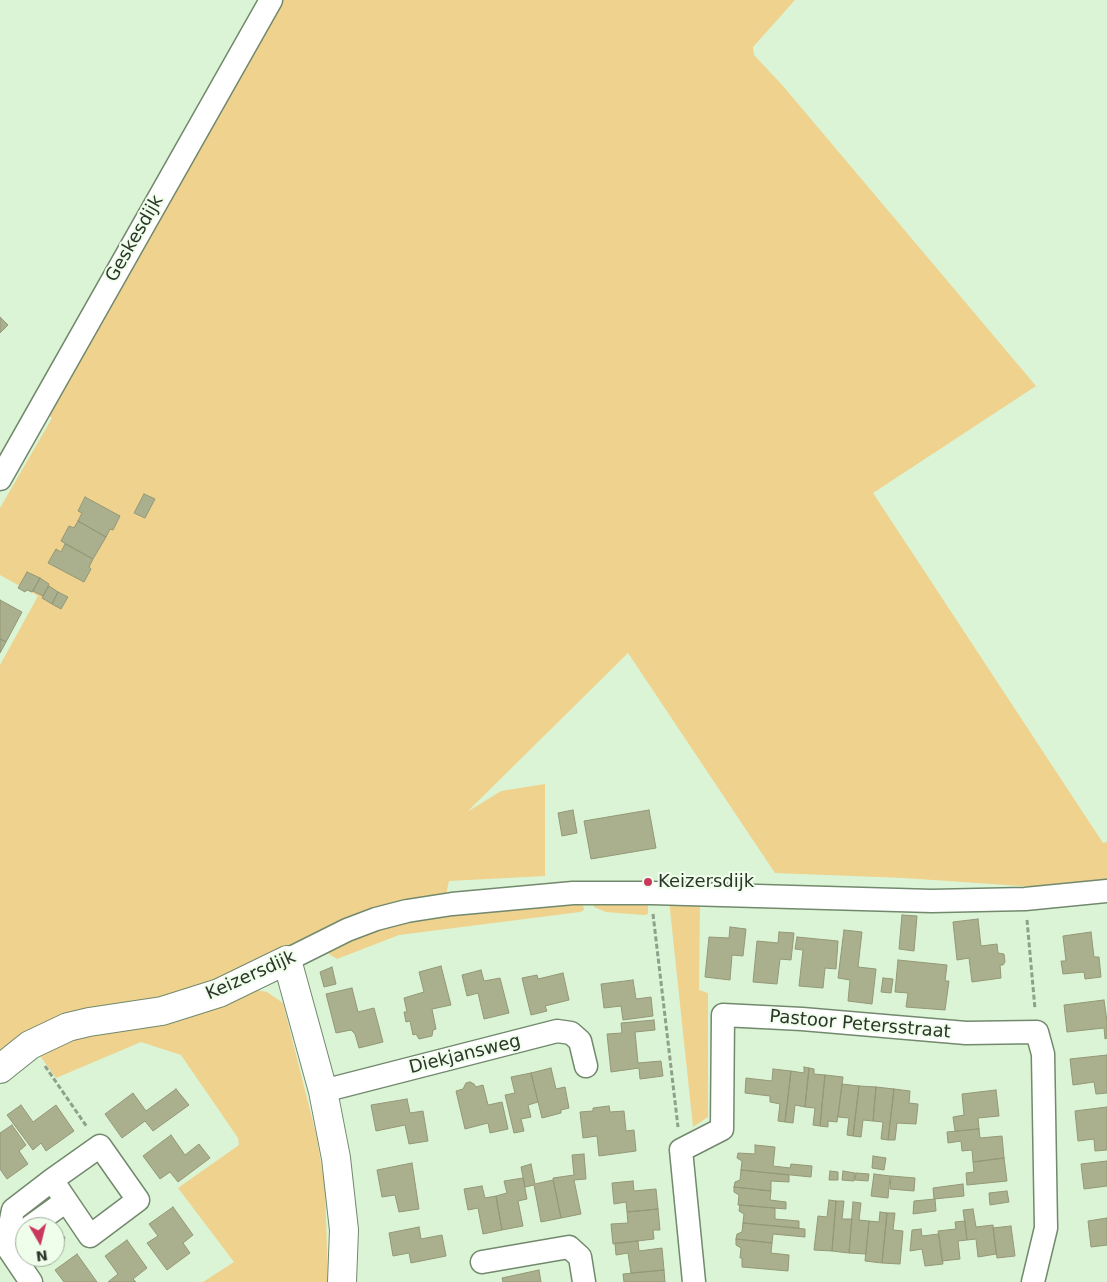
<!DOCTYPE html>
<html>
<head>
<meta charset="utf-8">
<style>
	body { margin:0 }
	#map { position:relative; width:1107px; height:1282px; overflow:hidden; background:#dbf4d5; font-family:"DejaVu Sans",sans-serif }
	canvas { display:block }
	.north { position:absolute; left:15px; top:1217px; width:50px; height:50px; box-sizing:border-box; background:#effeeb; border:1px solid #a1ae9d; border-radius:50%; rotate:172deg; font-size:14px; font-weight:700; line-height:20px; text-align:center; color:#2b3529 }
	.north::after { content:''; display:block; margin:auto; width:18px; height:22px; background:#c9395e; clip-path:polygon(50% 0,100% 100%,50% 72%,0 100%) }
</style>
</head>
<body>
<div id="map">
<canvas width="1107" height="1282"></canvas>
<div class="north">N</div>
</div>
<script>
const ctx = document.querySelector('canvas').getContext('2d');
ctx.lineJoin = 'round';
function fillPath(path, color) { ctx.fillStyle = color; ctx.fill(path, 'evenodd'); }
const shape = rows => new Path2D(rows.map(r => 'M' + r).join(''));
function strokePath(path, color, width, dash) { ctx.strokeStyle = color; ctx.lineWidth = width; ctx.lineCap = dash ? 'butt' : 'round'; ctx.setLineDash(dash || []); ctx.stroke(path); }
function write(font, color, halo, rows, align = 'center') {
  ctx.font = font + ' "DejaVu Sans",sans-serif'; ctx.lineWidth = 4; ctx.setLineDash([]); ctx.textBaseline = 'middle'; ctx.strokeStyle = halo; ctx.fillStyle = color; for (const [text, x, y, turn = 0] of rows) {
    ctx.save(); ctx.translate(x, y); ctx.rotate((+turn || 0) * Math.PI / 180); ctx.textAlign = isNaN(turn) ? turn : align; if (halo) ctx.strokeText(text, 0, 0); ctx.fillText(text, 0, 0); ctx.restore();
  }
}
fillPath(shape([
	[274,0,795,0,753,47,754,55,783,86,1036,386,873,493,1103,843,1107,842,1107,883,1084,887,1021,886,904,878,775,873,628,653,467,812,501,791,545,784,545,876,449,881,445,899,245,973,0,1059,0,665,38,596,0,575,0,508,52,418,45,412],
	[593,899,648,899,648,914,644,915,606,912,594,907],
	[582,900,584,910,580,912,399,935,337,959,329,954,327,948,363,934,416,920,465,912],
	[669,900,700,901,699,990,708,993,708,1117,693,1127],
	[257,990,267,992,283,1003,316,1134,325,1187,328,1282,203,1282,234,1262,178,1188,239,1145,238,1138,181,1055,141,1042,56,1078,38,1053,63,1041,247,991]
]), '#eed28e');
const building = shape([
	[0,317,8,325,0,333,0,317],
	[144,494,155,499,145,518,134,513,144,494],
	[85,497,120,516,113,530,110,529,106,537,78,521,82,513,78,511,85,497],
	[78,521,106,537,93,559,61,541,69,526,74,528,78,521],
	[65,544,93,559,89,567,91,569,84,582,48,563,56,549,61,552,65,544],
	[27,572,40,578,32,592,27,590,25,592,18,588,27,572],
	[40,578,49,584,43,596,33,591,40,578],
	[49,586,58,592,52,604,42,598,49,586],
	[58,592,68,597,61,609,52,604,58,592],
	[0,600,22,612,6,642,0,639,0,600],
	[0,639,6,642,0,653,0,639],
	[573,810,577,833,562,836,558,813,573,810],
	[649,810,656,848,591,859,584,821,649,810],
	[902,915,917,916,914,951,899,949,902,915],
	[978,919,981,946,997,944,998,953,1004,954,1005,962,1003,965,1000,965,1001,978,972,982,969,958,957,960,953,922,978,919],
	[730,927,746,929,743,956,732,955,730,980,705,977,709,937,729,938,730,927],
	[844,930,862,932,858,967,876,969,872,1004,848,1001,850,980,838,978,844,930],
	[779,932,794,933,791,960,780,959,777,984,753,982,757,941,778,943,779,932],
	[1091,932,1094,957,1099,957,1101,977,1085,979,1084,972,1063,974,1061,961,1066,961,1063,936,1091,932],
	[797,937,838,941,836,969,825,968,823,988,799,986,803,950,795,949,797,937],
	[898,960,947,965,945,981,949,981,945,1010,906,1007,908,993,895,992,898,960],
	[441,966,451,1005,432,1009,436,1029,433,1030,432,1036,419,1039,416,1034,413,1035,410,1021,406,1022,404,1012,407,1012,404,998,424,992,419,972,441,966],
	[332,967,336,984,324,987,320,972,332,967],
	[481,970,484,981,500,978,509,1013,484,1019,478,993,467,996,462,975,481,970],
	[563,973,569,1000,545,1006,547,1011,531,1015,522,978,537,975,538,979,563,973],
	[883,978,893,979,891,993,881,992,883,978],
	[633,980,636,999,651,997,653,1016,623,1020,621,1006,604,1008,601,984,633,980],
	[352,988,358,1012,374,1008,383,1042,359,1048,355,1034,351,1030,336,1033,326,994,352,988],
	[1104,1000,1107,1021,1107,1038,1105,1039,1104,1028,1067,1032,1064,1005,1104,1000],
	[654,1020,655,1030,635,1032,638,1063,661,1061,663,1076,640,1079,639,1068,611,1072,607,1034,622,1033,621,1023,654,1020],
	[1107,1055,1107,1093,1096,1094,1094,1082,1073,1085,1070,1059,1107,1055],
	[804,1067,809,1068,805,1107,795,1105,793,1123,785,1122,791,1071,804,1073,804,1067],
	[551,1068,556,1089,565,1087,569,1108,561,1110,561,1113,542,1118,531,1073,551,1068],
	[809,1068,814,1069,814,1074,825,1075,820,1126,813,1125,815,1108,805,1107,809,1068],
	[773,1069,791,1071,785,1122,778,1121,780,1104,770,1102,770,1096,745,1093,746,1078,772,1081,773,1069],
	[531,1073,538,1102,528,1105,531,1117,521,1119,524,1131,514,1133,505,1095,515,1093,511,1077,531,1073],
	[825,1075,843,1077,837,1122,828,1121,828,1127,820,1126,825,1075],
	[470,1082,474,1084,476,1087,483,1085,488,1105,502,1102,508,1129,490,1133,488,1123,465,1129,456,1091,463,1089,466,1083,470,1082],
	[842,1084,859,1086,853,1136,847,1135,849,1118,838,1117,842,1084],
	[859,1086,876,1087,873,1121,863,1120,861,1137,853,1136,859,1086],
	[876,1087,894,1089,888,1140,881,1139,883,1122,873,1121,876,1087],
	[176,1089,189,1105,153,1131,145,1121,122,1138,105,1114,133,1093,146,1111,176,1089],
	[894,1089,910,1091,909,1103,918,1104,916,1124,897,1123,895,1140,888,1140,894,1089],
	[996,1090,999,1116,978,1118,979,1129,955,1131,953,1117,964,1115,962,1094,996,1090],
	[407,1099,410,1113,423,1111,428,1141,409,1144,405,1125,376,1131,371,1105,407,1099],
	[21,1105,33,1122,56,1105,74,1131,46,1151,41,1143,33,1150,7,1115,21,1105],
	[609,1106,610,1112,624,1111,626,1131,634,1130,636,1151,599,1156,597,1136,583,1138,580,1112,593,1111,593,1108,609,1106],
	[1107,1107,1107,1150,1095,1151,1094,1139,1078,1141,1075,1111,1107,1107],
	[12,1125,26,1145,19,1151,28,1164,7,1179,0,1169,0,1133,12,1125],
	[979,1129,980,1138,1002,1136,1004,1158,973,1162,972,1150,962,1151,961,1141,948,1143,947,1132,979,1129],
	[171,1135,185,1155,199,1144,210,1158,178,1182,170,1172,160,1179,143,1156,171,1135],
	[755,1145,775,1147,773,1166,790,1168,791,1164,812,1166,811,1177,741,1170,742,1161,737,1158,738,1153,755,1154,755,1145],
	[584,1154,586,1179,574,1180,581,1214,561,1218,553,1178,574,1175,572,1155,584,1154],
	[873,1156,886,1158,884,1170,872,1168,873,1156],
	[1004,1158,1007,1181,967,1185,966,1173,974,1172,973,1162,1004,1158],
	[1107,1161,1107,1186,1084,1189,1081,1164,1107,1161],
	[412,1163,419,1209,399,1212,395,1195,382,1197,377,1170,412,1163],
	[531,1164,535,1184,553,1180,561,1218,541,1222,534,1185,525,1187,521,1167,531,1164],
	[741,1170,789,1175,789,1182,771,1181,771,1191,734,1187,735,1182,740,1180,741,1170],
	[830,1171,838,1172,838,1180,829,1180,830,1171],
	[843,1171,855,1173,854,1181,842,1180,843,1171],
	[856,1173,869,1174,868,1181,855,1180,856,1173],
	[874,1174,890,1176,888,1198,871,1196,874,1174],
	[891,1176,915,1178,914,1191,890,1189,891,1176],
	[523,1178,527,1199,518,1201,523,1226,502,1230,496,1196,507,1193,504,1181,523,1178],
	[633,1181,634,1191,656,1189,658,1209,627,1212,626,1202,614,1204,612,1183,633,1181],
	[963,1184,964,1196,934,1199,933,1188,963,1184],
	[482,1186,485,1198,496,1196,502,1230,483,1234,478,1208,468,1210,464,1189,482,1186],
	[734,1187,771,1191,770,1200,786,1202,786,1209,738,1205,739,1195,734,1192,734,1187],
	[1007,1191,1009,1202,990,1205,989,1193,1007,1191],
	[935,1199,936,1211,913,1214,914,1201,935,1199],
	[829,1200,836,1201,832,1251,814,1250,818,1216,827,1217,829,1200],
	[836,1201,844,1201,842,1219,852,1219,849,1253,832,1251,836,1201],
	[853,1202,861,1203,859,1220,869,1221,866,1254,849,1253,853,1202],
	[740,1205,775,1208,775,1219,799,1221,799,1228,743,1223,744,1214,739,1211,740,1205],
	[173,1207,193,1235,183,1243,190,1253,167,1270,147,1243,158,1236,149,1224,173,1207],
	[658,1209,660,1230,653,1230,654,1239,613,1244,611,1224,628,1223,627,1212,658,1209],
	[973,1209,976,1227,993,1225,996,1254,978,1257,976,1239,967,1240,963,1210,973,1209],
	[880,1212,887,1213,882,1263,865,1261,869,1221,879,1222,880,1212],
	[887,1213,895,1213,893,1230,903,1231,900,1264,882,1263,887,1213],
	[1107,1218,1107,1245,1091,1247,1088,1221,1107,1218],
	[965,1221,967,1240,958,1241,960,1259,942,1261,938,1231,956,1229,955,1222,965,1221],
	[743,1223,805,1229,805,1237,773,1234,772,1243,736,1239,737,1234,742,1232,743,1223],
	[1011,1226,1015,1256,997,1258,993,1228,1011,1226],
	[419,1227,421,1239,442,1235,446,1256,411,1263,409,1253,393,1256,389,1233,419,1227],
	[921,1229,922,1236,939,1234,943,1264,925,1266,922,1249,910,1251,912,1230,921,1229],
	[736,1239,772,1243,771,1253,789,1255,788,1271,742,1267,742,1258,740,1258,741,1248,736,1245,736,1239],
	[127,1240,147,1268,133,1279,136,1282,108,1282,118,1274,105,1256,127,1240],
	[638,1241,639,1251,662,1248,664,1270,631,1273,628,1253,616,1255,615,1243,638,1241],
	[77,1254,97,1282,64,1282,55,1270,77,1254],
	[539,1270,541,1282,503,1282,502,1278,539,1270],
	[664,1270,665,1282,624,1282,623,1274,664,1270]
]);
fillPath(building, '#aaaf8d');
strokePath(building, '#939876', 1);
const minor = shape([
	[0,479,271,0],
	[287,960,347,930,376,919,407,911,452,904,573,893,652,893,932,901,1025,899,1107,891],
	[323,1091,557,1031,571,1033,580,1041,586,1066],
	[30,1227,66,1201],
	[482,1262,569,1247,580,1257,584,1282],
	[31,1282,6,1245,13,1210,52,1180,100,1146,138,1200,90,1236,52,1180],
	[694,1282,681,1150,722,1129,723,1015,802,1019,966,1033,1037,1032,1043,1054,1046,1228,1033,1282]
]);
const tertiary = shape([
	[0,1069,30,1045,68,1027,89,1022,162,1011,219,993,287,960,323,1091,336,1158,344,1230,342,1282]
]);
strokePath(minor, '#72896d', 25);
strokePath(tertiary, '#72896d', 30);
strokePath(shape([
	[653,914,678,1127],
	[1027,920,1035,1009],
	[45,1066,87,1127],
	[55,1244,65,1237]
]), '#8da089', 3, [5, 2.5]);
strokePath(minor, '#fff', 22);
strokePath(tertiary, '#fff', 28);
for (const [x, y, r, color] of [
	[648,882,5,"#c9395e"]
]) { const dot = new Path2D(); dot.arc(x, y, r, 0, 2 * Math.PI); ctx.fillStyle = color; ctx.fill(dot); strokePath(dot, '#effeeb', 2); }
write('18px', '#2b3529', '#effeeb', [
	["Geskesdijk",135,239,-60],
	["Keizersdijk",251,976,-24],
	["Pastoor Petersstraat",860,1025,5],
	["Diekjansweg",465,1055,-14]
]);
write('18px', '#2b3529', '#effeeb', [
	["Keizersdijk",658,882]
], 'left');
</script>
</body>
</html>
